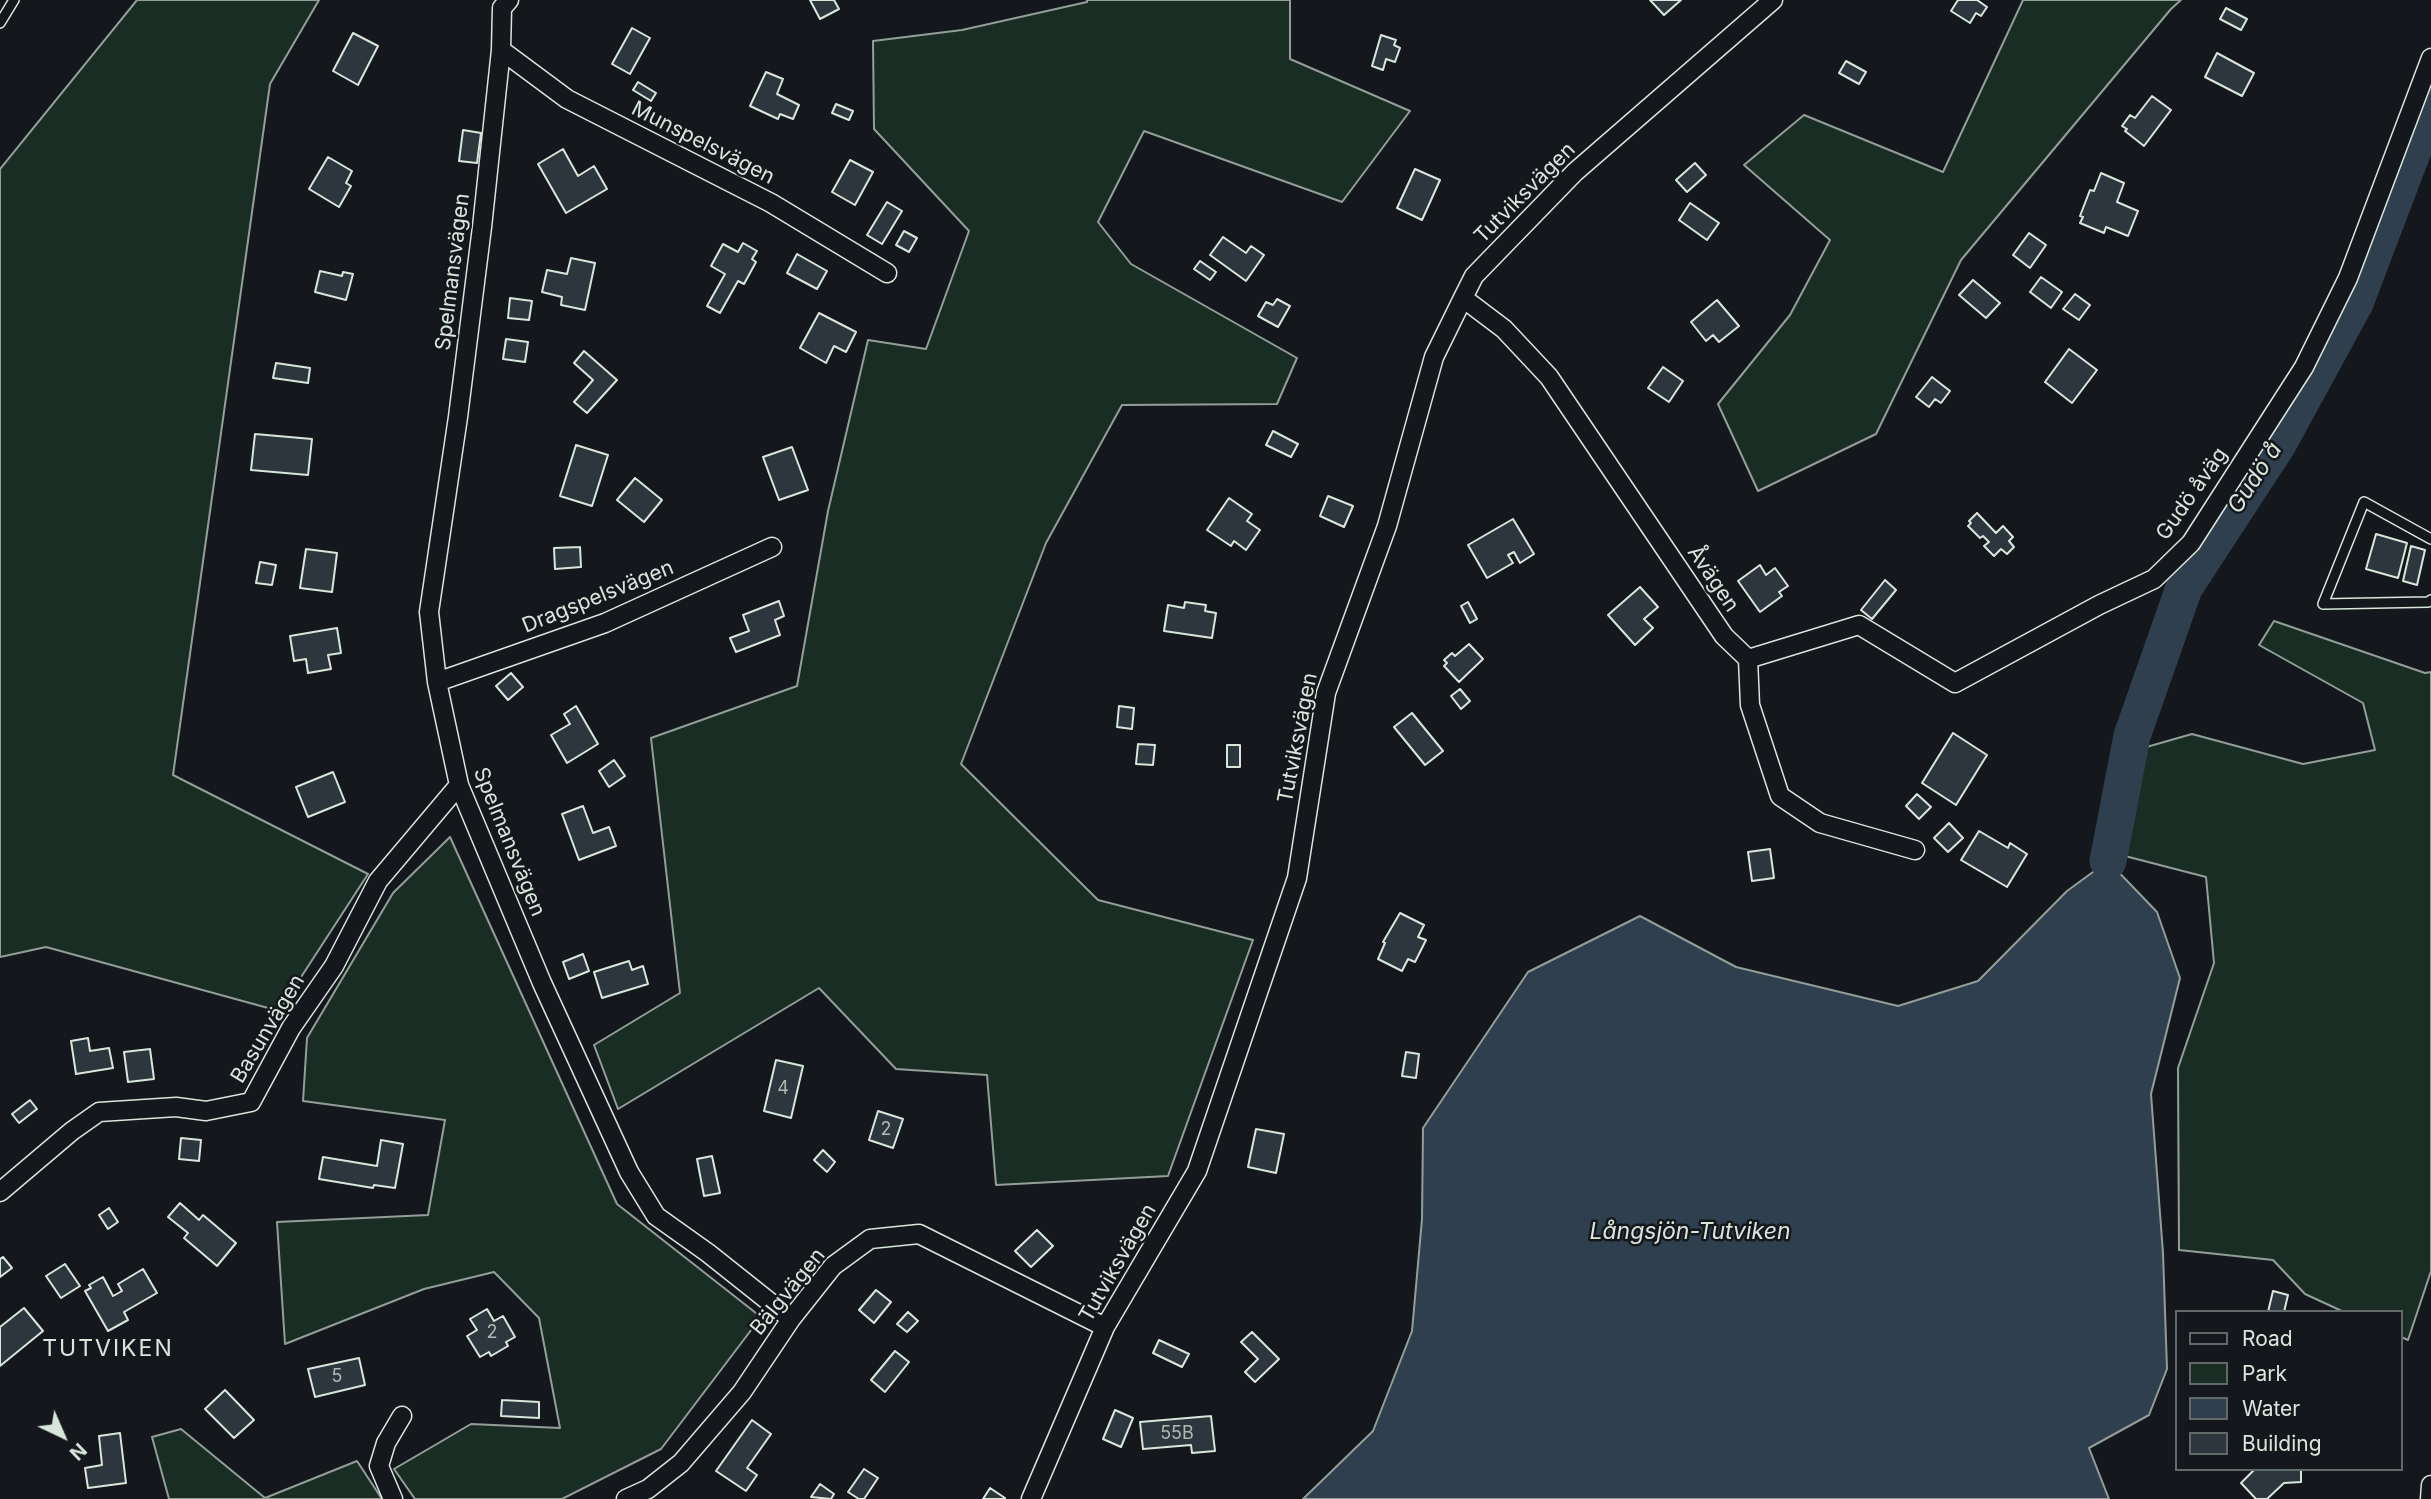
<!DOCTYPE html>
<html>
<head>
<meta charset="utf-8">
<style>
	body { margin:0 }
	#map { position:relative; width:2431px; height:1499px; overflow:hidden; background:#14181c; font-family:Inter,sans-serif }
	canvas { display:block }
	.legend { position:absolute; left:2175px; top:1310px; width:228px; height:161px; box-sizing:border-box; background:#14181c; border:2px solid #626a69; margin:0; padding:9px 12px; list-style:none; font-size:21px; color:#d8e6dc }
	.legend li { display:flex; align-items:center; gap:14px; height:35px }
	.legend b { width:35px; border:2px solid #626a69 }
	.north { position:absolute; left:28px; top:1401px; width:70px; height:70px; -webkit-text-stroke:5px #14181c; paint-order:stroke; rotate:136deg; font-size:19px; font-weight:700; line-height:28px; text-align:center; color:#d8e6dc }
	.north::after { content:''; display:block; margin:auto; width:24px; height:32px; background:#d8e6dc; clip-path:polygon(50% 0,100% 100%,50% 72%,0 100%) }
</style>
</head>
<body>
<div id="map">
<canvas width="2431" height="1499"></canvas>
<ul class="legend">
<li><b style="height:9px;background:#14181c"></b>Road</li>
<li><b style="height:19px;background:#1a2d24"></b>Park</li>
<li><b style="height:19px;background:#2f3f4d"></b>Water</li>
<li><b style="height:19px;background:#2c363c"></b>Building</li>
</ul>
<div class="north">N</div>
</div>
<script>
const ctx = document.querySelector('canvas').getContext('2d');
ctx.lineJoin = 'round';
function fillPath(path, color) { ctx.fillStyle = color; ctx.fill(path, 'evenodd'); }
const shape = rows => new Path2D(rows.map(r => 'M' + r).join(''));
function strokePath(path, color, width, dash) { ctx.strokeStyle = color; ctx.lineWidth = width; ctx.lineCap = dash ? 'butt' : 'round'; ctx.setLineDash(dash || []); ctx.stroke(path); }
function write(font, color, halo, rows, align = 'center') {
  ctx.font = font + ' Inter,sans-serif'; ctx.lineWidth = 5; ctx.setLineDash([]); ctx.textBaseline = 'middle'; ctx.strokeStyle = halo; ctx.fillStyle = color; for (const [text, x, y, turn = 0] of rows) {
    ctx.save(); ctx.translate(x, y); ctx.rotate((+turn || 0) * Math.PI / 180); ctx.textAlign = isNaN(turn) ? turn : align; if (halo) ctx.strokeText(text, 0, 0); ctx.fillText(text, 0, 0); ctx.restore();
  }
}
const green = shape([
	[137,0,319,0,270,84,173,775,368,874,279,1011,46,947,0,957,0,169,137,0],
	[1087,0,1290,0,1290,59,1410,111,1342,202,1144,131,1098,222,1131,264,1297,358,1277,404,1122,405,1046,543,961,764,1098,900,1253,940,1168,1176,996,1185,987,1075,896,1069,819,988,618,1109,594,1045,680,993,651,738,797,686,828,511,868,340,926,349,969,231,874,129,873,41,962,30,1087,2,1087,0],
	[2023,0,2181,0,2171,9,1961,260,1876,434,1758,491,1718,404,1790,315,1830,240,1744,165,1804,115,1943,172,2023,0],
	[2274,621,2425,673,2431,672,2431,1271,2408,1340,2401,1337,2401,1312,2344,1312,2305,1294,2273,1260,2179,1250,2178,1068,2214,963,2206,877,2121,855,2143,748,2192,734,2303,764,2375,750,2363,703,2259,645,2274,621],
	[450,837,617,1204,761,1317,661,1449,562,1499,415,1499,394,1469,471,1424,560,1428,539,1318,494,1272,424,1289,285,1344,277,1222,428,1215,445,1120,303,1101,307,1038,393,893,450,837],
	[181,1429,265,1498,357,1461,382,1499,169,1499,152,1437,181,1429]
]);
fillPath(green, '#1a2d24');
strokePath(green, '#939e99', 2);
const water = shape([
	[2108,861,2157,912,2180,978,2151,1094,2163,1253,2167,1369,2149,1415,2089,1448,2109,1499,1303,1499,1373,1431,1412,1331,1422,1219,1423,1128,1528,972,1640,916,1736,967,1898,1006,1978,981,2067,891,2108,861]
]);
fillPath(water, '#2f3f4d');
strokePath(water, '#939e99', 2);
strokePath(shape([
	[2108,861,2132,736,2184,588,2278,444,2355,303,2431,103]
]), '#2f3f4d', 37);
const building = shape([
	[810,0,834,0,839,9,820,19,810,0],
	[1650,0,1681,0,1664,15,1650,0],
	[1958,0,1977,0,1987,7,1981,16,1976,13,1970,23,1951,11,1958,0],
	[2226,8,2247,19,2241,30,2220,19,2226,8],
	[632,28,650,38,630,74,612,64,632,28],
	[353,33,378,46,358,85,333,71,353,33],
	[1381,35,1396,40,1394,45,1400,48,1395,62,1386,59,1383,70,1372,66,1381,35],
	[2217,53,2254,73,2242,96,2205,77,2217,53],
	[1846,61,1866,72,1859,84,1839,73,1846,61],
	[766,72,783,79,777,94,799,105,793,119,780,114,778,119,750,106,766,72],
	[638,82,656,93,651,101,633,90,638,82],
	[2152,96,2171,110,2144,146,2125,131,2127,129,2122,126,2130,115,2135,118,2152,96],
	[836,104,853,111,849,120,832,113,836,104],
	[463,130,481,133,477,163,459,161,463,130],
	[563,149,578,176,594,166,607,189,566,213,538,164,563,149],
	[328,157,352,171,346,183,351,186,339,207,309,189,328,157],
	[850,160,873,172,855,205,832,192,850,160],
	[1695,163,1706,175,1687,192,1676,180,1695,163],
	[1415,169,1440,180,1422,220,1397,208,1415,169],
	[2101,173,2124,183,2117,202,2138,211,2128,236,2106,227,2104,233,2080,223,2083,217,2080,216,2090,190,2094,191,2101,173],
	[887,202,902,211,882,244,867,235,887,202],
	[1690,203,1719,223,1707,240,1679,220,1690,203],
	[904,231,917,238,909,252,896,245,904,231],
	[2029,233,2046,245,2030,268,2013,255,2029,233],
	[1223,237,1246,253,1251,246,1264,255,1246,281,1210,255,1223,237],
	[743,243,757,251,752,259,756,262,744,284,738,281,720,313,707,306,725,274,711,266,723,244,738,252,743,243],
	[797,254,827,271,817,289,787,273,797,254],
	[571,258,595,263,585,310,561,305,562,297,542,292,547,270,567,274,571,258],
	[1200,261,1216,272,1210,280,1194,269,1200,261],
	[320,271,342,276,343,272,353,274,346,300,315,292,320,271],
	[2041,277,2062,292,2051,308,2030,292,2041,277],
	[1973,280,2000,303,1986,318,1959,295,1973,280],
	[2075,294,2090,305,2079,320,2063,309,2075,294],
	[510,298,532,301,529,320,508,318,510,298],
	[1277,299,1290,306,1278,327,1258,316,1266,302,1273,305,1277,299],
	[1717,300,1739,326,1719,342,1713,335,1706,341,1691,322,1717,300],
	[819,313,856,332,846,352,834,346,826,363,800,348,819,313],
	[506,339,528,342,525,362,503,359,506,339],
	[2069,349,2097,370,2072,403,2045,382,2069,349],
	[584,351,617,380,587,413,574,402,593,380,574,363,584,351],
	[276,363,310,368,308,383,273,378,276,363],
	[1663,367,1683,381,1669,402,1648,388,1663,367],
	[1932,377,1950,391,1941,403,1935,399,1929,407,1916,397,1932,377],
	[1273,431,1298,444,1291,457,1266,445,1273,431],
	[255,434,312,439,308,475,251,470,255,434],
	[576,445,608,455,592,506,560,496,576,445],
	[792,447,808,490,779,500,763,457,792,447],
	[635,478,662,500,644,522,617,500,635,478],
	[1328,496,1353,506,1344,527,1320,516,1328,496],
	[1229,498,1252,514,1247,521,1260,530,1246,550,1234,541,1231,546,1207,530,1229,498],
	[1977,513,1996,533,2003,526,2013,537,2009,541,2014,547,2007,554,2001,549,1994,556,1984,546,1989,542,1983,536,1980,538,1968,526,1971,523,1969,521,1977,513],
	[1513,519,1534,554,1520,563,1514,552,1508,555,1513,563,1487,578,1468,545,1513,519],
	[2376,534,2407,543,2398,578,2366,569,2376,534],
	[2411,546,2425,550,2417,585,2403,581,2411,546],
	[580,547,581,567,555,569,554,548,580,547],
	[306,549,337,553,332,592,300,588,306,549],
	[260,562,276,565,272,585,256,583,260,562],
	[1760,565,1766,575,1775,568,1788,586,1779,592,1782,596,1760,612,1738,581,1760,565],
	[1885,580,1896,590,1872,619,1861,610,1885,580],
	[1640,587,1658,607,1644,619,1653,628,1635,645,1608,615,1640,587],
	[779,601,784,616,775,620,780,635,736,652,730,638,749,631,743,615,779,601],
	[1185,602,1206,605,1205,611,1216,613,1212,638,1164,631,1168,605,1184,608,1185,602],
	[1468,602,1477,619,1470,623,1461,606,1468,602],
	[337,628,341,653,328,655,331,669,308,673,306,659,294,661,290,636,337,628],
	[1469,644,1483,659,1459,682,1444,666,1447,663,1444,660,1452,653,1455,656,1469,644],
	[511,673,523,687,508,700,496,686,511,673],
	[1460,689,1470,701,1461,709,1451,696,1460,689],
	[576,706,598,744,567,763,551,735,570,724,564,714,576,706],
	[1119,706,1134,708,1132,729,1117,727,1119,706],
	[1412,713,1443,751,1425,765,1394,727,1412,713],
	[1953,733,1987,755,1956,805,1922,783,1953,733],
	[1138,744,1155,745,1153,765,1136,764,1138,744],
	[1227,745,1240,745,1240,767,1227,767,1227,745],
	[614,760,625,776,609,787,599,771,614,760],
	[333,772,345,802,308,817,296,787,333,772],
	[1917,794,1931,807,1919,819,1906,806,1917,794],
	[583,806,593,833,609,827,616,846,579,860,562,814,583,806],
	[1949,823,1963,838,1948,852,1934,838,1949,823],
	[1979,831,2008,848,2010,843,2027,854,2007,887,1961,860,1979,831],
	[1770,849,1774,878,1752,881,1748,852,1770,849],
	[1400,913,1424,925,1418,937,1426,940,1415,962,1408,959,1402,971,1378,959,1385,943,1383,942,1400,913],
	[583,954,589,971,569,979,563,962,583,954],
	[629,961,632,970,643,966,648,984,602,998,594,972,629,961],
	[88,1038,90,1051,109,1048,113,1068,76,1074,71,1041,88,1038],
	[150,1049,154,1079,128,1082,124,1052,150,1049],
	[1406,1052,1419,1054,1416,1078,1402,1076,1406,1052],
	[776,1060,803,1066,791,1118,764,1111,776,1060],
	[30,1100,37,1109,19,1123,12,1114,30,1100],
	[878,1111,903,1119,893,1148,869,1140,878,1111],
	[1256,1129,1284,1134,1276,1173,1248,1167,1256,1129],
	[181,1138,201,1140,199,1161,179,1159,181,1138],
	[381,1140,403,1144,395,1188,374,1185,373,1188,319,1179,323,1157,377,1166,381,1140],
	[823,1150,835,1162,827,1172,814,1160,823,1150],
	[712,1156,720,1193,704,1196,697,1159,712,1156],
	[180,1203,199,1220,203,1215,236,1243,217,1266,184,1238,188,1233,168,1217,180,1203],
	[109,1208,118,1222,108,1229,99,1215,109,1208],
	[1037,1230,1053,1246,1031,1267,1015,1251,1037,1230],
	[3,1257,12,1268,0,1277,0,1259,3,1257],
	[65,1264,80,1286,61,1298,46,1276,65,1264],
	[143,1269,157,1293,124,1312,128,1320,108,1331,85,1291,91,1288,89,1285,103,1277,113,1296,122,1291,118,1284,143,1269],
	[876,1290,891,1302,874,1323,859,1310,876,1290],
	[2273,1291,2288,1295,2284,1312,2268,1312,2273,1291],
	[24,1308,43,1331,0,1366,0,1327,24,1308],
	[487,1309,494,1321,503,1316,515,1337,506,1342,508,1346,491,1356,489,1352,480,1357,467,1336,477,1330,470,1319,487,1309],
	[908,1312,918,1321,907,1332,897,1324,908,1312],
	[1252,1332,1279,1359,1255,1382,1245,1372,1258,1359,1241,1342,1252,1332],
	[1159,1340,1189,1354,1182,1367,1153,1353,1159,1340],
	[895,1351,909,1362,885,1392,871,1380,895,1351],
	[359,1358,365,1385,315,1397,308,1369,359,1358],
	[225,1390,254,1420,234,1438,205,1409,225,1390],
	[502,1400,539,1402,539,1418,501,1416,502,1400],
	[1115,1410,1133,1418,1121,1447,1103,1439,1115,1410],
	[1211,1416,1215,1451,1192,1453,1191,1445,1143,1449,1140,1422,1211,1416],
	[752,1420,771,1434,747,1468,757,1475,746,1491,716,1471,752,1420],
	[120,1433,126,1483,88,1488,85,1468,102,1465,99,1436,120,1433],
	[864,1469,878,1478,864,1499,859,1499,848,1492,864,1469],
	[2255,1469,2301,1469,2301,1482,2284,1483,2267,1499,2256,1499,2241,1483,2255,1469],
	[820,1484,834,1494,831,1499,811,1497,820,1484],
	[990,1488,1005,1498,1005,1499,983,1499,990,1488]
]);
fillPath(building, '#2c363c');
strokePath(building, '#d8e6dc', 2);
const service = shape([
	[0,23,14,0],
	[2431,539,2364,502,2323,604,2428,602,2431,600]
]);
const minor = shape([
	[509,0,502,8,501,50,482,227,458,417,429,612,437,682,459,785,542,983,629,1172,656,1216,708,1253,791,1319],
	[501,50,567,99,771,203,887,273],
	[1463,298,1504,329,1549,377,1724,636,1748,659,1750,705,1780,796,1820,823,1915,850],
	[1748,659,1859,625,1955,683,2099,605,2154,579,2191,543,2304,367,2348,278,2431,58],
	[437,682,605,623,772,547],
	[0,1192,72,1131,99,1112,176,1107,206,1111,251,1102,291,1028,334,966,378,881,459,785],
	[393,1499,379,1466,386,1443,402,1416],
	[626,1499,648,1489,681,1463,742,1392,791,1319,833,1266,870,1239,919,1234,1105,1327],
	[1031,1499,1105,1327,1197,1171,1297,878,1326,693,1387,526,1434,357,1463,298,1474,276,1575,172,1773,0],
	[2430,1499,2431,1485]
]);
strokePath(service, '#d8e6dc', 12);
strokePath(minor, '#d8e6dc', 21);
strokePath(service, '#14181c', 9);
strokePath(minor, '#14181c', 18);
write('18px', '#adbab4', null, [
	["4",783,1089],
	["2",886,1130],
	["2",492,1333],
	["5",337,1377],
	["55B",1177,1434]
]);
write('21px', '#d8e6dc', '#14181c', [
	["Munspelsvägen",703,143,27],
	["Tutviksvägen",1525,193,-45],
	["Spelmansvägen",453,272,-83],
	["Gudö åväg",2192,494,-55],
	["Åvägen",1713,579,56],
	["Dragspelsvägen",598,597,-22],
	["Tutviksvägen",1298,738,-79],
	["Spelmansvägen",509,842,68],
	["Basunvägen",268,1029,-59],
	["Tutviksvägen",1118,1263,-60],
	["Bälgvägen",788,1292,-51]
]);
write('italic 23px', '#d8e6dc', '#14181c', [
	["Gudö å",2255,478,-57],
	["Långsjön-Tutviken",1690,1232]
]);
ctx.letterSpacing = '2px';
write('23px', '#d8e6dc', '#14181c', [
	["TUTVIKEN",108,1349]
]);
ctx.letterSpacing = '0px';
</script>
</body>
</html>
